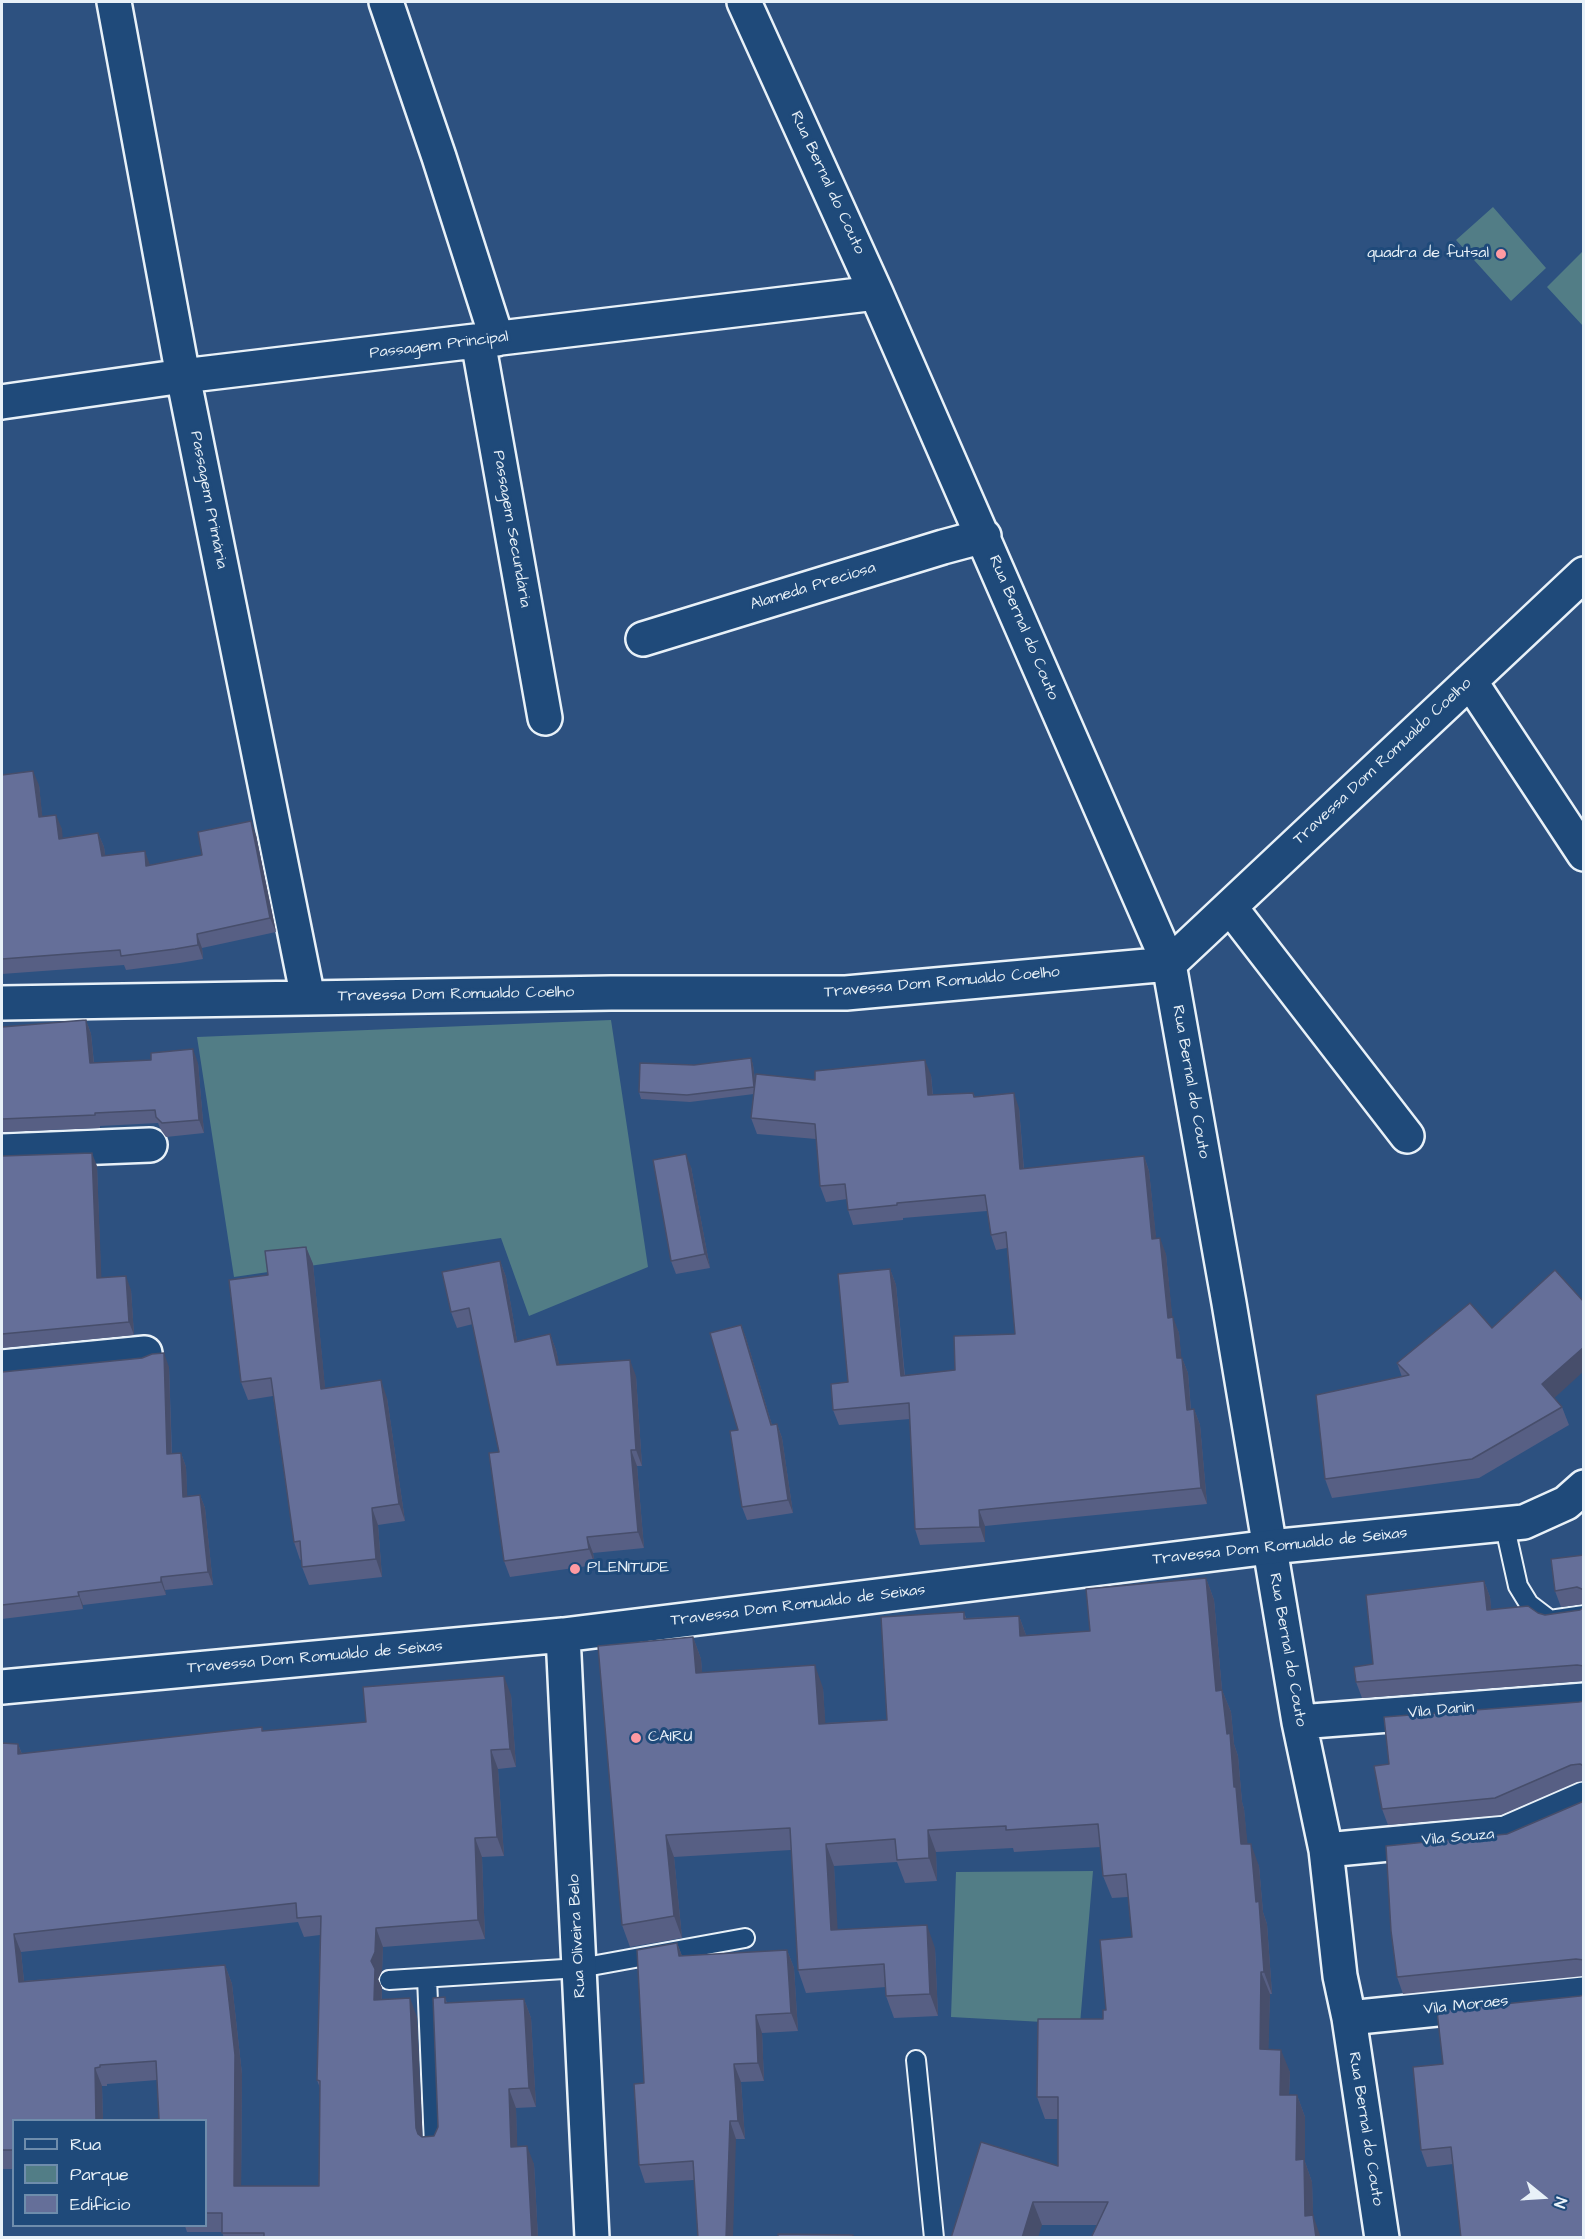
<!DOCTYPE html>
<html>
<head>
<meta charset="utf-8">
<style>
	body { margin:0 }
	#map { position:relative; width:1585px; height:2239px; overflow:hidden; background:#2d5180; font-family:"Architects Daughter",sans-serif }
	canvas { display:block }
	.frame { position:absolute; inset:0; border:3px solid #e8f1f8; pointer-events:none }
	.legend { position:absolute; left:12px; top:2119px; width:195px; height:108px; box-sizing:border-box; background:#1f4a7a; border:2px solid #6f8dac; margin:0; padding:8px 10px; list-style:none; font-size:18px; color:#e8f1f8 }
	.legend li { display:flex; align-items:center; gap:12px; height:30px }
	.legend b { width:30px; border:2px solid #6f8dac }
	.north { position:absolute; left:1513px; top:2167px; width:60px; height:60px; -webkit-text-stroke:4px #1f4a7a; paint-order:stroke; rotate:108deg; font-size:16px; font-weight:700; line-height:24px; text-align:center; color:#e8f1f8 }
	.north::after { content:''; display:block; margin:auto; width:21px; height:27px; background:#e8f1f8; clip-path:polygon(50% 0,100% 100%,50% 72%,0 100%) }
</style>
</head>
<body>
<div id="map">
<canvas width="1585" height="2239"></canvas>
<div class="frame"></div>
<ul class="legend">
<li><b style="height:8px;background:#1f4a7a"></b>Rua</li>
<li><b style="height:16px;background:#527d86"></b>Parque</li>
<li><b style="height:16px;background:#656f99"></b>Edifício</li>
</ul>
<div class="north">N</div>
</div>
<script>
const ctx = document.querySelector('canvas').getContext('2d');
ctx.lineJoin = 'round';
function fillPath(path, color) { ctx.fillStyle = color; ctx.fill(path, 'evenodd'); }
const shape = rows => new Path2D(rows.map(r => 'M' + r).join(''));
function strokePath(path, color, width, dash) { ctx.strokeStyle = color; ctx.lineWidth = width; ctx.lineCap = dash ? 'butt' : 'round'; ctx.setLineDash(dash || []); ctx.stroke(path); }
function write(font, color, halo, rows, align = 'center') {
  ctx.font = font + ' "Architects Daughter",sans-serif'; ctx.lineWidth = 6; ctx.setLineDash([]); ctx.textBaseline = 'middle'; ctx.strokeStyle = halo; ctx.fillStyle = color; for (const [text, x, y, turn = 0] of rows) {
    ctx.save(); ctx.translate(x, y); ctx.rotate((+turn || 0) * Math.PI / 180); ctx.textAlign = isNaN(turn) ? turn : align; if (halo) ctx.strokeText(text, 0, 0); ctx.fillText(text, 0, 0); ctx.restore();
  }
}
fillPath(shape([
	[1493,207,1546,268,1511,301,1456,240],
	[1583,251,1583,326,1547,287],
	[611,1020,648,1267,529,1316,501,1238,234,1277,197,1037],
	[1093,1871,1080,2024,951,2017,956,1872]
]), '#527d86');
const service = shape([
	[1504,1523,1518,1586,1529,1604,1550,1620,1584,1615],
	[427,1978,434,2146],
	[389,1980,580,1968,745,1938],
	[916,2060,934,2238]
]);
const minor = shape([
	[114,2,183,376,308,998],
	[386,2,439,157,497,339],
	[744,2,876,293,1169,964,1229,1303,1299,1722,1326,1850,1340,1976,1349,2018,1382,2238],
	[478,341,545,718],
	[2,402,183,376,876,293],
	[643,639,943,547,984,536],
	[1470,681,1584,854],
	[1230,907,1407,1136],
	[2,1003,611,993,846,993,1169,964,1584,574],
	[2,1151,150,1145],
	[2,1367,145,1353],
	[1299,1722,1584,1700],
	[1326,1850,1506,1833,1584,1799],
	[1349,2018,1584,1994]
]);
const tertiary = shape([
	[563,1635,592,2238],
	[2,1687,563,1635,1270,1547,1524,1522,1566,1503,1584,1487]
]);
strokePath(service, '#e8f1f8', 22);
strokePath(minor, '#e8f1f8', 38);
strokePath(tertiary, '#e8f1f8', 38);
strokePath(service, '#1f4a7a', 18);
strokePath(minor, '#1f4a7a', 33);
strokePath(tertiary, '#1f4a7a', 33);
fillPath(shape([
	[2,775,39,785,42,816,62,829,62,838,98,833,104,847,105,856,150,865,202,855,256,835,276,932,202,948,203,959,180,963,126,970,124,965,2,974],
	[86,1020,91,1034,94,1063,198,1063,204,1133,166,1137,161,1130,158,1123,100,1126,100,1128,2,1132,2,1027],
	[751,1058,753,1065,755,1080,815,1080,931,1075,933,1095,973,1093,975,1097,1019,1108,1024,1169,1144,1156,1149,1171,1156,1239,1166,1254,1172,1317,1179,1333,1181,1358,1182,1358,1188,1373,1191,1410,1194,1409,1200,1425,1207,1504,985,1526,985,1542,920,1545,915,1529,910,1419,839,1425,833,1410,848,1382,890,1269,896,1285,905,1376,955,1370,1015,1334,1007,1248,996,1250,991,1235,987,1211,903,1218,903,1220,853,1225,848,1210,847,1199,826,1202,820,1186,816,1139,757,1134,751,1118,754,1094,690,1102,641,1099,639,1092,694,1065],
	[2,1156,97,1166,101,1278,131,1290,134,1335,2,1348],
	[691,1167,710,1268,676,1274,671,1261],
	[306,1247,313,1264,325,1389,387,1398,405,1521,378,1525,382,1577,309,1585,302,1567,302,1559,300,1560,294,1542,273,1396,248,1400,241,1382,268,1275],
	[500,1261,506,1277,517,1341,550,1334,556,1350,559,1365,636,1376,642,1466,637,1466,644,1548,593,1553,595,1565,510,1577,504,1561,499,1452,473,1324,457,1328,451,1312],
	[741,1325,746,1338,772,1425,777,1424,782,1438,793,1513,747,1520,742,1507,738,1430],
	[1397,1363,1554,1398,1562,1407,1569,1425,1479,1478,1332,1498,1325,1479,1402,1377],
	[169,1367,172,1454,181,1453,186,1467,187,1496,200,1495,205,1508,213,1585,165,1590,166,1595,83,1605,83,1609,2,1619,2,1372],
	[1584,1555,1584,1604,1561,1607,1555,1591],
	[1206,1578,1214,1600,1222,1690,1231,1712,1234,1744,1238,1756,1242,1802,1244,1809,1247,1844,1259,1866,1263,1912,1267,1924,1272,1994,1270,1994,1268,2049,1290,2072,1289,2095,1297,2095,1305,2117,1305,2162,1312,2182,1313,2215,1097,2225,1042,2225,951,2238,1058,2166,1058,2119,1045,2119,1037,2097,1103,2019,1132,1937,1128,1897,1112,1898,1103,1876,1101,1847,1014,1852,1013,1848,936,1852,937,1881,905,1883,897,1862,834,1866,837,1930,935,1948,938,2016,894,2018,886,1996,886,1987,806,1993,798,1970,791,1850,674,1857,682,1938,630,1947,622,1925,693,1637,701,1659,702,1673,823,1688,825,1723,887,1720,964,1612,966,1618,1019,1616,1026,1635,1090,1631],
	[1484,1581,1490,1597,1491,1610,1538,1613,1545,1615,1580,1610,1584,1607,1584,1681,1362,1698,1356,1682,1373,1664],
	[511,1695,516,1767,498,1769,504,1856,482,1857,485,1939,383,1947,382,1971,378,1979,382,1988,382,2000,417,2017,422,2137,434,2136,438,2127,445,1997,447,2003,524,1999,531,2018,536,2107,516,2108,517,2146,534,2164,538,2238,224,2238,222,2232,187,2232,185,2226,206,2226,206,2121,159,2119,157,2080,107,2084,107,2086,102,2086,103,2121,14,2121,14,2169,2,2169,2,1743,18,1744,22,1754,262,1727,263,1731,366,1722],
	[298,1922,304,1937,320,1935,317,2080,320,2088,319,2186,241,2186,242,2074,232,1984,225,1965,24,1981,21,1952],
	[1584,1701,1584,1781,1577,1782,1501,1815,1388,1825,1382,1809,1389,1764],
	[1584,1801,1584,1976,1403,1994,1397,1977,1507,1834],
	[677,1943,682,1956,787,1950,794,1968,798,2031,762,2033,764,2081,741,2082,745,2139,736,2139,694,2180,645,2183,639,2165,644,2083],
	[1580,1996,1453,2164,1427,2167,1421,2150,1443,2064]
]), '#575f84');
fillPath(shape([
	[33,771,39,785,44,831,39,817],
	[56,815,62,829,64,853,59,839],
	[251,821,256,835,276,932,270,918],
	[98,833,104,847,107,870,102,856],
	[145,851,150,865,146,866],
	[197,934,202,948,203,959,198,945],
	[86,1020,91,1034,95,1076,90,1063],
	[193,1049,198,1063,204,1133,199,1120],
	[751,1058,753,1065,757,1094,754,1087],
	[925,1060,931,1075,934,1111,928,1095],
	[1014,1093,1019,1108,1025,1185,1020,1169],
	[92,1153,97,1166,102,1292,97,1278],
	[686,1154,691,1167,710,1268,705,1254],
	[1144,1156,1149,1171,1158,1255,1152,1239],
	[1160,1238,1166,1254,1174,1333,1168,1318],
	[306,1247,313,1264,327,1407,321,1389],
	[500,1261,506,1277,520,1358,515,1342],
	[890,1269,896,1285,906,1392,901,1376],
	[126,1276,131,1290,134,1335,129,1322],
	[1173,1317,1179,1333,1183,1373,1177,1358],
	[741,1325,746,1338,776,1439,771,1425],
	[550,1334,556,1350,563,1381,557,1365],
	[1584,1347,1584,1371,1549,1403,1542,1384],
	[164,1353,169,1367,172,1467,167,1454],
	[1182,1358,1188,1373,1192,1425,1187,1410],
	[630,1360,636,1376,642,1466,636,1450],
	[381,1380,387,1398,405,1521,399,1504],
	[1194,1409,1200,1425,1207,1504,1201,1488],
	[777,1424,782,1438,793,1513,788,1500],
	[631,1450,637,1466,644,1548,638,1532],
	[181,1453,186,1467,188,1510,183,1497],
	[200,1495,205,1508,213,1585,208,1572],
	[372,1508,378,1525,382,1577,376,1559],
	[979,1510,985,1526,985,1542,980,1527],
	[587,1537,593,1553,595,1565,589,1549],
	[161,1577,165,1590,166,1595,161,1582],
	[1206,1578,1214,1600,1224,1713,1216,1691],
	[1484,1581,1490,1597,1493,1626,1487,1610],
	[78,1592,83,1605,83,1609,79,1596],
	[1019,1616,1027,1638,1020,1636],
	[693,1637,701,1659,704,1696,696,1673],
	[815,1665,823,1688,827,1746,819,1724],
	[504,1676,511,1695,516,1767,510,1749],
	[1222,1690,1231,1712,1234,1744,1238,1756,1242,1802,1244,1809,1250,1867,1241,1844,1227,1734],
	[18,1744,25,1763,18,1754],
	[491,1750,498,1769,504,1856,497,1837],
	[928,1830,936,1852,937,1881,929,1858],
	[666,1835,674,1857,682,1938,674,1916],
	[475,1838,482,1857,485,1939,478,1920],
	[826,1844,834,1866,839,1952,831,1930],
	[1251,1844,1259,1866,1263,1912,1267,1924,1272,1994,1264,1972,1256,1902],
	[927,1925,935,1948,938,2016,930,1994],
	[376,1928,383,1947,382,1971,378,1979,382,1988,381,2019,374,2000,371,1961],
	[14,1934,21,1952,26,2001,19,1982],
	[677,1943,684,1961,679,1956],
	[787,1950,794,1968,798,2031,791,2013],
	[225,1965,232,1984,242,2074,241,2205,234,2186],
	[1261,1972,1270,1994,1268,2072,1260,2049],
	[410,1998,417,2017,423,2146,416,2128],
	[524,1999,531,2018,536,2107,529,2088],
	[756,2015,762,2033,764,2081,758,2063],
	[1281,2050,1290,2072,1288,2117,1280,2095],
	[734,2064,741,2082,745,2139,738,2121],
	[95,2068,102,2086,103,2121,96,2121],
	[509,2089,516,2108,518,2165,511,2147],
	[1297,2095,1305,2117,1305,2162,1312,2182,1314,2238,1305,2216,1296,2160],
	[730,2121,736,2139,733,2238,726,2238],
	[527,2146,534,2164,538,2238,532,2238],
	[1033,2202,1042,2225,1038,2238,1022,2238],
	[1313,2215,1321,2238,1316,2238]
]), '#474e6b');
const building = shape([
	[33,771,39,817,56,815,59,839,98,833,102,856,145,851,146,866,202,855,198,832,251,821,270,918,197,934,198,945,175,949,121,956,120,950,2,959,2,775,33,771],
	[86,1020,90,1063,151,1060,151,1053,193,1049,199,1120,162,1123,156,1117,155,1110,95,1113,95,1115,2,1119,2,1027,86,1020],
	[751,1058,754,1087,687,1095,639,1092,640,1063,694,1065,751,1058],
	[925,1060,928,1095,973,1093,974,1097,1014,1093,1020,1169,1144,1156,1152,1239,1160,1238,1168,1318,1173,1317,1177,1358,1182,1358,1187,1410,1194,1409,1201,1488,979,1510,980,1527,915,1529,909,1403,833,1410,831,1384,848,1382,838,1274,890,1269,901,1376,955,1370,954,1336,1015,1334,1006,1232,991,1235,985,1195,897,1203,897,1205,848,1210,845,1184,820,1186,815,1124,751,1118,756,1074,815,1080,815,1071,925,1060],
	[92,1153,97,1278,126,1276,129,1322,2,1334,2,1156,92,1153],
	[686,1154,705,1254,671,1261,653,1160,686,1154],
	[306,1247,321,1389,381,1380,399,1504,372,1508,376,1559,302,1567,300,1541,294,1542,271,1378,241,1382,229,1280,268,1275,265,1251,306,1247],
	[500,1261,515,1342,550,1334,557,1365,630,1360,636,1450,631,1450,638,1532,587,1537,589,1549,504,1561,489,1453,499,1452,469,1308,451,1312,442,1272,500,1261],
	[1555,1270,1584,1302,1584,1347,1542,1384,1562,1407,1472,1459,1325,1479,1316,1395,1409,1375,1397,1363,1470,1303,1492,1328,1555,1270],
	[741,1325,771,1425,777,1424,788,1500,742,1507,730,1431,738,1430,710,1333,741,1325],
	[164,1353,167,1454,181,1453,183,1497,200,1495,208,1572,161,1577,161,1582,78,1592,79,1596,2,1605,2,1372,142,1358,152,1354,164,1353],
	[1584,1555,1584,1590,1577,1587,1555,1591,1551,1559,1584,1555],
	[1206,1578,1216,1691,1222,1690,1227,1734,1230,1733,1234,1787,1236,1787,1241,1844,1251,1844,1256,1902,1259,1901,1264,1972,1261,1972,1260,2049,1281,2050,1280,2095,1297,2095,1296,2160,1304,2159,1305,2216,1313,2215,1316,2238,1091,2238,1108,2202,1033,2202,1022,2238,951,2238,981,2142,1058,2166,1058,2097,1037,2097,1038,2019,1103,2019,1103,2010,1106,2010,1100,1940,1132,1937,1126,1874,1103,1876,1098,1824,1006,1830,1006,1826,928,1830,929,1858,897,1860,895,1839,826,1844,831,1930,927,1925,930,1994,886,1996,884,1964,798,1970,790,1828,666,1835,674,1916,622,1925,598,1646,693,1637,696,1673,815,1665,819,1724,887,1720,881,1617,964,1612,964,1619,1019,1616,1020,1636,1090,1631,1086,1589,1206,1578],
	[1484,1581,1487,1610,1528,1606,1538,1613,1545,1615,1580,1610,1584,1607,1584,1666,1577,1665,1356,1682,1354,1667,1373,1664,1366,1595,1484,1581],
	[504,1676,510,1749,491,1750,497,1837,475,1838,478,1920,376,1928,375,1952,371,1961,375,1969,374,2000,410,1998,416,2128,418,2134,422,2137,434,2136,438,2127,433,1998,445,1997,445,2003,524,1999,529,2088,509,2089,511,2147,527,2146,532,2238,264,2238,264,2233,222,2233,222,2213,206,2213,206,2121,133,2121,159,2119,156,2061,100,2065,100,2067,95,2068,96,2121,14,2121,14,2150,2,2150,2,1743,18,1744,18,1754,262,1727,262,1731,366,1722,363,1687,504,1676],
	[296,1903,297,1918,321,1916,317,2080,320,2081,319,2186,234,2186,235,2055,225,1965,19,1982,14,1934,296,1903],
	[1584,1701,1584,1766,1580,1764,1571,1765,1495,1798,1382,1809,1374,1766,1389,1764,1384,1717,1579,1702,1584,1701],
	[1584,1801,1584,1960,1576,1959,1397,1977,1391,1931,1386,1846,1507,1834,1584,1801],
	[677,1943,679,1956,787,1950,791,2013,756,2015,758,2063,734,2064,738,2121,730,2121,726,2238,698,2238,693,2161,639,2165,634,2084,644,2083,637,1950,677,1943],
	[1584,1995,1584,2238,1461,2238,1451,2147,1421,2150,1413,2067,1443,2064,1437,2011,1580,1996,1584,1995],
	[778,2234,853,2235,853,2238,778,2238,778,2234]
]);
fillPath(building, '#656f99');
strokePath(building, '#474e6b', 1.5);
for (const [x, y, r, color] of [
	[1501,254,6,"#ff9aa2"],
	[575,1569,6,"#ff9aa2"],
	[636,1738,6,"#ff9aa2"]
]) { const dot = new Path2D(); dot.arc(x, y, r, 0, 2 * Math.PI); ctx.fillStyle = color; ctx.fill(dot); strokePath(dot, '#1f4a7a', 2); }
write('16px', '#e8f1f8', '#1f4a7a', [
	["Rua Bernal do Couto",827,183,65],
	["Passagem Principal",439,346,-7],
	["Passagem Primária",208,500,79],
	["Passagem Secundária",511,529,80],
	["Alameda Preciosa",813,587,-17],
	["Rua Bernal do Couto",1023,628,67],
	["Travessa Dom Romualdo Coelho",1383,762,-43],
	["Travessa Dom Romualdo Coelho",942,983,-5],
	["Travessa Dom Romualdo Coelho",456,995,-1],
	["Rua Bernal do Couto",1190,1082,80],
	["Travessa Dom Romualdo de Seixas",1280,1547,-6],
	["Travessa Dom Romualdo de Seixas",798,1606,-7],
	["Rua Bernal do Couto",1287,1650,80],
	["Travessa Dom Romualdo de Seixas",315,1658,-5],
	["Vila Danin",1441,1711,-5],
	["Vila Souza",1458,1838,-5],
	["Rua Oliveira Belo",578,1936,-93],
	["Vila Moraes",1466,2006,-6],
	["Rua Bernal do Couto",1365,2129,81]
]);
write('16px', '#e8f1f8', '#1f4a7a', [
	["quadra de futsal",1489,254,"right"],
	["PLENITUDE",587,1569],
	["CAIRU",648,1738]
], 'left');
</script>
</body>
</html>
